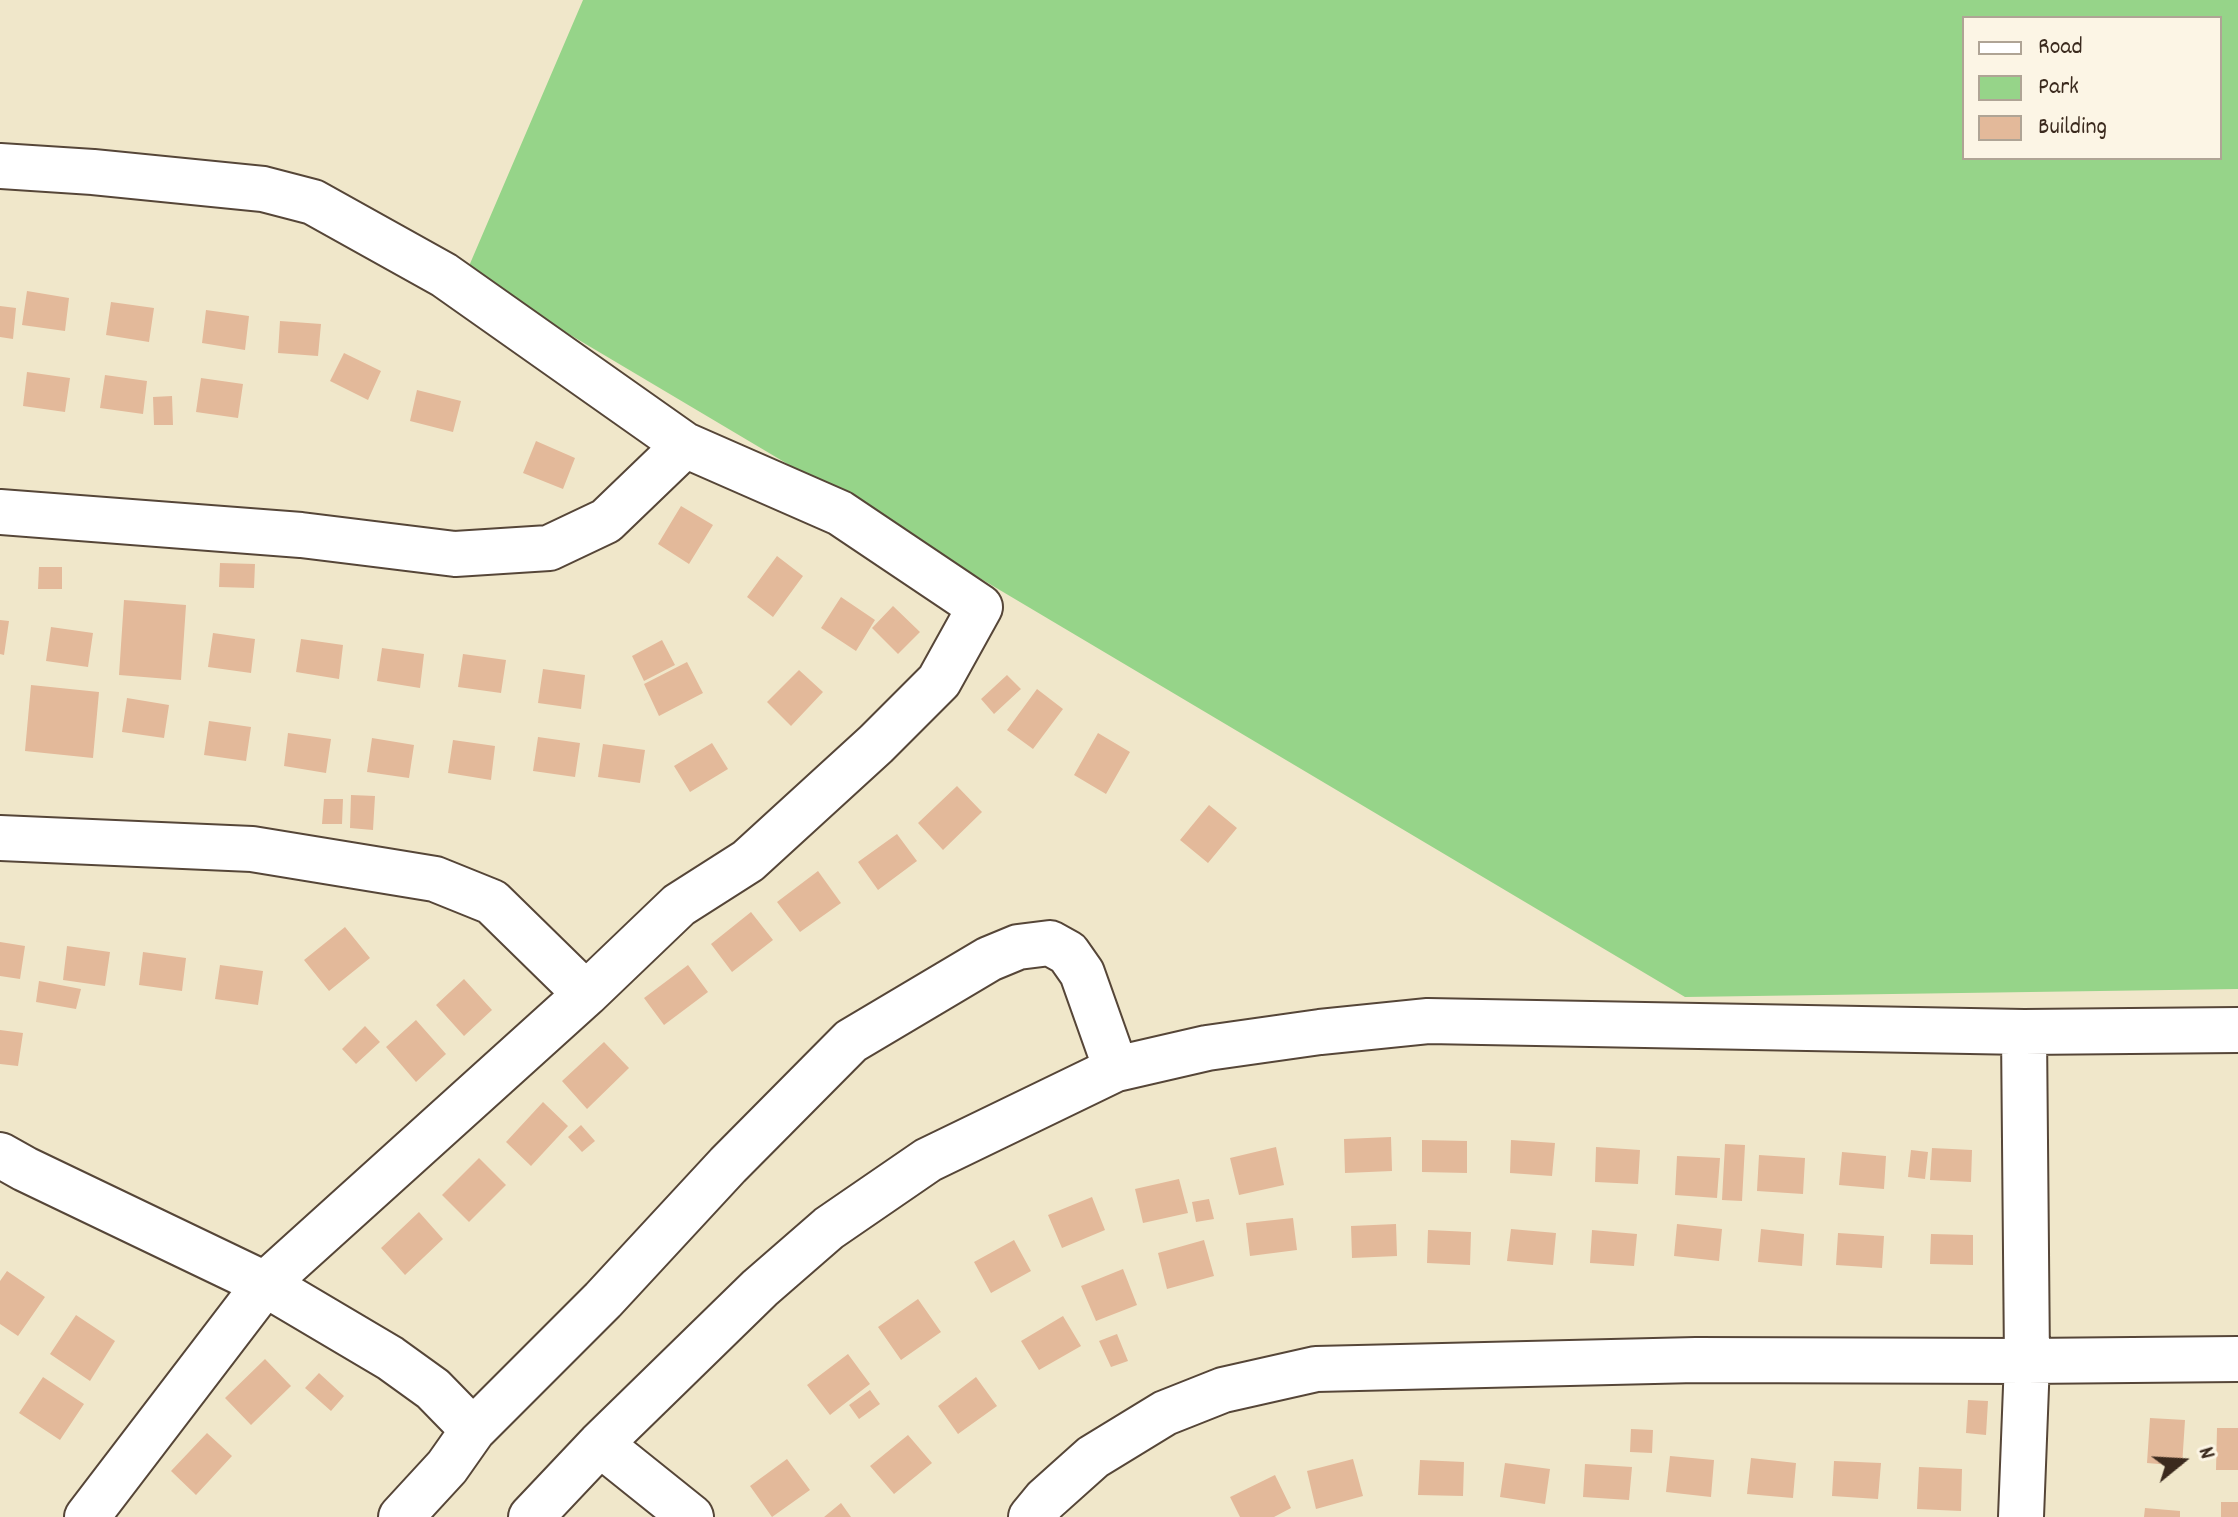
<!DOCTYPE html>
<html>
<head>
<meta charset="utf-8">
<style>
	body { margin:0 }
	#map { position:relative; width:2238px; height:1517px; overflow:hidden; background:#f0e7ca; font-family:Dekko,sans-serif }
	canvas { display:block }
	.legend { position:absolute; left:1962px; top:16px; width:260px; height:144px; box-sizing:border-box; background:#fcf5e5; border:2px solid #afa495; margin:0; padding:10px 14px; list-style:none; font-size:24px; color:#3b2a1e }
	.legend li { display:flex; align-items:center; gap:16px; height:40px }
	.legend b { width:40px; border:2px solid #afa495 }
	.north { position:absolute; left:2142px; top:1421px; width:80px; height:80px; -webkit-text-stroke:6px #fcf5e5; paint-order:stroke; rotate:72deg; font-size:22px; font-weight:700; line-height:32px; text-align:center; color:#3b2a1e }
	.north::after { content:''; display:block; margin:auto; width:28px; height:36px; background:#3b2a1e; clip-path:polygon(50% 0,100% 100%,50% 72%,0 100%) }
</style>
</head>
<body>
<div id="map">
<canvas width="2238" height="1517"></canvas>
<ul class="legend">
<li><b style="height:10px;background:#fff"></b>Road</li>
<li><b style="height:22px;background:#96d489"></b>Park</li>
<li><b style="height:22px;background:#e3b99a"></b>Building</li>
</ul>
<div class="north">N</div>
</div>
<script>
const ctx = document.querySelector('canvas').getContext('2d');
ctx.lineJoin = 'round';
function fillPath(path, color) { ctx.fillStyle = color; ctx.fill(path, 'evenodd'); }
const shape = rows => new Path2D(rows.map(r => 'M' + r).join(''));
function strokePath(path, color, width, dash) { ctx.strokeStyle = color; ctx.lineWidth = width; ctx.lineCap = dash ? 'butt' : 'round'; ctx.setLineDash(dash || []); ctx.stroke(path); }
fillPath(shape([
	[583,0,2238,0,2238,989,1685,997,466,273],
	[1964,18,2220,18,2220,158,1964,158]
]), '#96d489');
fillPath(shape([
	[27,291,69,298,65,331,22,325],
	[111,302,154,308,149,342,106,335],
	[0,306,16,308,13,339,0,337],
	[206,310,249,316,245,350,202,343],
	[280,321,321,324,318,356,278,353],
	[344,353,381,371,368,400,330,381],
	[27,372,70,378,65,412,23,406],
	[105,375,147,381,143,414,100,408],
	[201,378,243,384,238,418,196,412],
	[417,390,461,401,453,432,410,421],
	[172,396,173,425,154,425,153,397],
	[536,441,575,458,563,489,523,473],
	[681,506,713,525,689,564,658,544],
	[777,556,803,576,773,617,747,597],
	[220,563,255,564,254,588,219,587],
	[39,567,62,567,62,589,38,589],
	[841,597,875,620,856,651,821,628],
	[124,600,186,605,181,680,119,675],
	[893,606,920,632,898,654,872,628],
	[0,620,9,621,4,655,0,654],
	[51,627,93,633,88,667,46,661],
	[213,633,255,639,251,673,208,667],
	[301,639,343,645,339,679,296,672],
	[662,640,675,665,644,681,632,656],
	[382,648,424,654,420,688,377,681],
	[463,654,506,660,501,693,458,687],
	[687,662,703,693,659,716,644,684],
	[543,669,585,675,581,709,538,703],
	[799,670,823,692,791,726,767,702],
	[1007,675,1021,689,994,714,981,699],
	[31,685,99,692,93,758,25,751],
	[1037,689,1063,709,1033,749,1007,730],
	[127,698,169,705,164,738,122,732],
	[209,721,251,727,246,761,204,755],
	[288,733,331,739,326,773,284,766],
	[1098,733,1130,752,1106,794,1074,775],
	[538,737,580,743,575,777,533,771],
	[372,738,414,745,409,778,367,772],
	[453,740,495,746,491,780,448,773],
	[712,743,728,769,690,792,674,766],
	[603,744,645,750,640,783,598,777],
	[957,786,982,812,943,850,918,823],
	[351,795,375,796,373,830,350,828],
	[324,799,343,799,342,824,322,824],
	[1209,805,1237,828,1208,863,1180,840],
	[897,834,917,861,878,890,858,862],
	[818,871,841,903,800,932,777,902],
	[751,912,773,940,732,972,711,944],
	[345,927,370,958,329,991,304,960],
	[0,942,25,946,20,979,0,976],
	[67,946,110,952,105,986,63,980],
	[143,952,186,958,182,991,139,985],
	[220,965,263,971,258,1005,215,999],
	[688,965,708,992,664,1025,644,998],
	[464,979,492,1010,464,1036,436,1005],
	[39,981,81,989,76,1009,36,1002],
	[416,1020,446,1054,416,1082,386,1047],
	[365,1026,380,1042,356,1064,342,1049],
	[0,1030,23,1033,18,1066,0,1064],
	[604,1042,629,1068,587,1109,562,1081],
	[543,1102,568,1126,531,1166,506,1142],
	[581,1125,595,1141,582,1152,568,1137],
	[1391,1137,1392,1171,1345,1173,1344,1139],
	[1422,1140,1467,1141,1467,1173,1422,1172],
	[1511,1140,1555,1143,1552,1176,1510,1173],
	[1725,1144,1745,1145,1742,1201,1722,1200],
	[1276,1147,1284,1185,1239,1195,1230,1158],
	[1596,1147,1640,1150,1638,1184,1595,1182],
	[1932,1148,1972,1150,1971,1182,1930,1180],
	[1911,1150,1928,1152,1925,1179,1908,1177],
	[1842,1152,1886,1156,1884,1189,1839,1185],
	[1759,1155,1805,1158,1803,1194,1757,1191],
	[1677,1156,1720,1158,1717,1198,1675,1195],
	[479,1158,506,1185,469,1222,442,1195],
	[1179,1179,1188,1213,1143,1223,1135,1189],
	[1092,1197,1105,1230,1062,1248,1048,1215],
	[1209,1199,1214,1219,1196,1222,1192,1202],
	[419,1212,443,1239,405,1275,381,1248],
	[1293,1218,1297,1250,1250,1256,1246,1223],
	[1396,1224,1397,1256,1352,1258,1351,1226],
	[1677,1224,1722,1229,1719,1261,1674,1256],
	[1511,1229,1556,1233,1553,1265,1507,1261],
	[1761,1229,1804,1234,1802,1266,1758,1262],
	[1428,1230,1471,1232,1470,1265,1427,1263],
	[1592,1230,1637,1234,1634,1266,1590,1263],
	[1838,1233,1884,1236,1882,1268,1836,1265],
	[1931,1234,1973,1235,1973,1265,1930,1264],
	[1014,1240,1031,1271,991,1293,974,1262],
	[1204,1240,1214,1276,1167,1289,1158,1253],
	[1123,1269,1137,1305,1096,1321,1081,1286],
	[7,1271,45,1297,18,1336,0,1324,0,1281],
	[918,1299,941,1332,901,1360,878,1327],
	[76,1315,115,1341,90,1381,50,1354],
	[1063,1316,1081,1346,1039,1370,1021,1341],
	[1117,1334,1128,1361,1111,1367,1099,1341],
	[848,1354,870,1384,830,1415,807,1385],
	[265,1359,291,1386,251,1425,225,1398],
	[319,1373,344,1396,331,1411,305,1388],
	[43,1377,84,1404,60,1440,19,1413],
	[976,1377,997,1406,958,1434,938,1406],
	[870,1390,880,1404,859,1419,849,1405],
	[1968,1400,1988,1401,1986,1435,1966,1433],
	[2150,1418,2185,1420,2182,1466,2147,1463],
	[2217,1428,2238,1428,2238,1470,2216,1470],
	[1631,1429,1653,1430,1652,1453,1630,1452],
	[207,1433,232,1456,196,1495,171,1471],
	[908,1435,932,1463,894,1494,870,1466],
	[1670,1456,1714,1460,1711,1497,1666,1492],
	[1751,1458,1796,1463,1793,1498,1747,1494],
	[787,1459,810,1490,772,1517,750,1486],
	[1353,1459,1363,1496,1316,1509,1307,1471],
	[1420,1460,1464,1462,1463,1496,1418,1495],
	[1834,1461,1881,1463,1878,1499,1832,1496],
	[1505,1463,1550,1469,1545,1504,1500,1497],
	[1585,1464,1632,1467,1629,1500,1583,1497],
	[1919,1467,1962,1469,1961,1511,1917,1509],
	[1275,1475,1291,1508,1274,1517,1240,1517,1230,1497],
	[2221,1502,2238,1502,2238,1517,2221,1517],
	[841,1503,851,1517,824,1517],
	[2145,1508,2180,1511,2180,1517,2144,1517]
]), '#e3b99a');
const minor = shape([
	[0,166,93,172,263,189,313,202,444,275,685,445,840,513,980,607,939,681,876,744,748,861,679,905,586,994,265,1284,87,1517],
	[0,512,301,535,455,554,549,548,606,521,685,445],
	[0,838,252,849,435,879,492,902,586,994],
	[0,1155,25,1169,265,1284,390,1358,433,1389,473,1430,447,1467,401,1517],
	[473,1430,603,1300,728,1165,851,1041,989,959,1018,947,1050,943,1068,953,1082,973,1116,1069],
	[600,1444,691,1517],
	[531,1517,600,1444,760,1288,829,1228,928,1160,1116,1069,1207,1048,1320,1032,1428,1021,2024,1032,2238,1030],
	[1031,1517,1045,1500,1093,1457,1165,1413,1223,1390,1316,1369,1696,1360,2027,1361,2238,1359],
	[2021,1517,2027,1361,2024,1032]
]);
strokePath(minor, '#564638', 48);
strokePath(minor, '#fff', 44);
</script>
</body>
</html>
